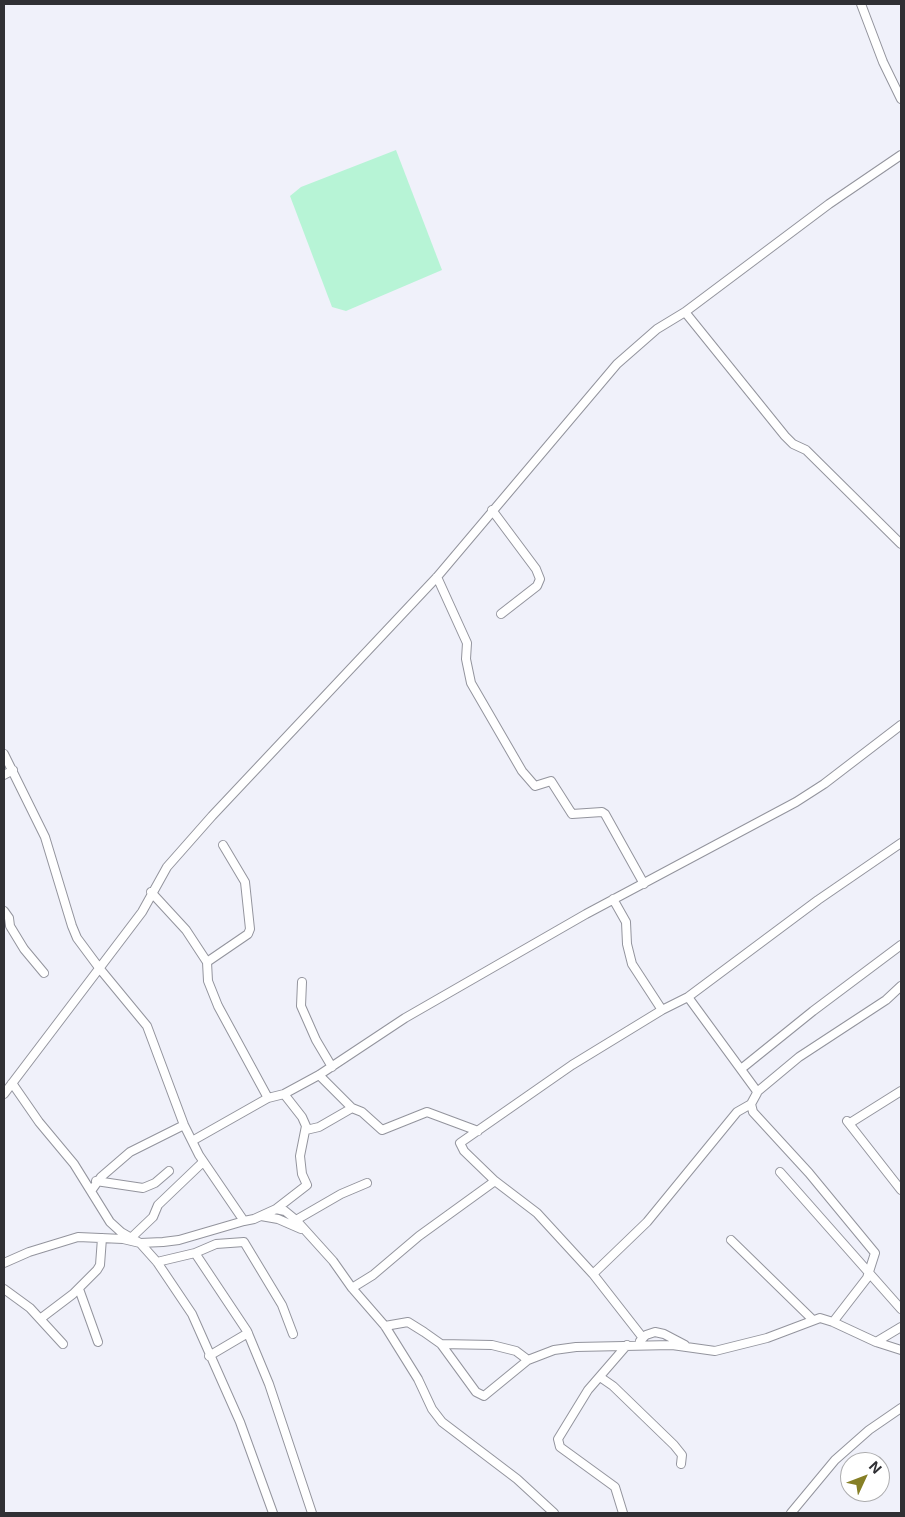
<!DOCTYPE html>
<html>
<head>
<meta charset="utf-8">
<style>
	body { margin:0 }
	#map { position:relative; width:905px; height:1517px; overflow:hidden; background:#f0f1fa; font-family:Inter,sans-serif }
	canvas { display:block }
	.frame { position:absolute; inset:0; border:5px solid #303034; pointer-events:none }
	.north { position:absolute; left:840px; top:1452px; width:50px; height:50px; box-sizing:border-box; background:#fff; border:1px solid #acacae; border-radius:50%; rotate:47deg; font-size:14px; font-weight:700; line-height:20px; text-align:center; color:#303034 }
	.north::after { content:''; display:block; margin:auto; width:18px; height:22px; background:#867f26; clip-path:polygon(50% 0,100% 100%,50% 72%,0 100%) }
</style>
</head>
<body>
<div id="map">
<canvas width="905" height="1517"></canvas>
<div class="frame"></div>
<div class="north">N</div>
</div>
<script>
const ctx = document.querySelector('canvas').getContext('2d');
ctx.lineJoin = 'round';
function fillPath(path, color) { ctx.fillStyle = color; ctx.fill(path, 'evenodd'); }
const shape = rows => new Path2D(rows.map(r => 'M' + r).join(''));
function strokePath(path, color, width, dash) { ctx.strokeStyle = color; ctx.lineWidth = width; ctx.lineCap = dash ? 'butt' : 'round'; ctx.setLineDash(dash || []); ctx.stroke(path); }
fillPath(shape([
	[396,150,442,270,346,311,332,307,290,196,301,187]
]), '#b7f4d6');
const minor = shape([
	[861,4,883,62,901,99],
	[685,312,785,436,793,444,806,450,901,544],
	[492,510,536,569,540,579,537,586,501,614],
	[437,577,467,643,466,659,471,683,522,771,535,786,551,781,572,814,602,812,605,814,644,884],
	[4,754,45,837,72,926,77,938,100,969,147,1026,184,1125,199,1155,244,1221,254,1219,276,1209,285,1211,296,1220,333,1261,352,1288,385,1326,418,1379,432,1409,442,1422,517,1479,554,1513],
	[4,775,13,770],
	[151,892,186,930,207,962,208,981,218,1006,268,1098],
	[613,899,626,922,627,944,632,964,662,1010],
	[4,911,9,918,10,926,24,949,44,973],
	[207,962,248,934,250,929,245,882,223,845],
	[302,982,301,1006,316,1040,332,1067],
	[688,997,756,1090,757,1093,751,1104,753,1112,809,1173,875,1253,867,1278,833,1322],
	[741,1069,813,1011,901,945],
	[319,1075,352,1108],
	[12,1083,39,1122,74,1164,110,1222,121,1232,140,1243,157,1262,192,1314,240,1422,273,1513],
	[901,1091,850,1123,847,1121,901,1190],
	[757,1092,799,1057,886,1000,901,986],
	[4,1094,142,912,167,867,212,816,437,577,617,364,657,329,685,312,829,204,901,155],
	[306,1130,319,1127,352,1108,362,1112,382,1130,427,1112,478,1131],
	[192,1141,268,1098,284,1094,319,1075,405,1018,586,914,796,802,824,784,901,725],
	[780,1172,901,1309],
	[96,1181,143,1188,155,1183,169,1171],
	[91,1191,101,1177,130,1152,184,1125],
	[276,1209,307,1185,302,1174,300,1156,306,1126,302,1117,284,1094],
	[261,1216,278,1219,301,1229],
	[296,1220,341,1194,367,1183],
	[132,1237,153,1217,158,1205,203,1162],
	[731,1240,813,1320],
	[195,1253,247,1331,269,1384,312,1513],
	[157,1262,195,1253,216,1244,244,1242,282,1305,293,1334],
	[4,1263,29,1252,78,1237,123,1239,140,1243,163,1242,179,1240,244,1221],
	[593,1274,647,1222,737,1112,751,1104],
	[352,1288,373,1275,419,1236,495,1181],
	[4,1289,30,1308,63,1344],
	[79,1289,98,1342],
	[40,1319,73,1294,97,1270,100,1265,102,1238],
	[385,1326,408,1322,424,1332,441,1344,476,1392,484,1396,528,1360,554,1350,576,1347,672,1345,715,1351,767,1338,820,1318,833,1322,876,1342,901,1350],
	[643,1338,593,1274,537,1213,495,1181,464,1151,460,1143,572,1065,662,1010,688,997,818,900,901,843],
	[640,1341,646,1335,655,1332,664,1334,685,1345],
	[876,1342,901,1327],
	[441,1344,492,1345,516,1351,528,1360],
	[209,1356,248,1333],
	[600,1377,613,1386,674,1445,682,1455,681,1464],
	[623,1513,615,1487,560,1447,558,1439,588,1390,627,1345],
	[791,1513,835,1460,869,1430,901,1408]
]);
strokePath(minor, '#93949d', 10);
strokePath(minor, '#fff', 8);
</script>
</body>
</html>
